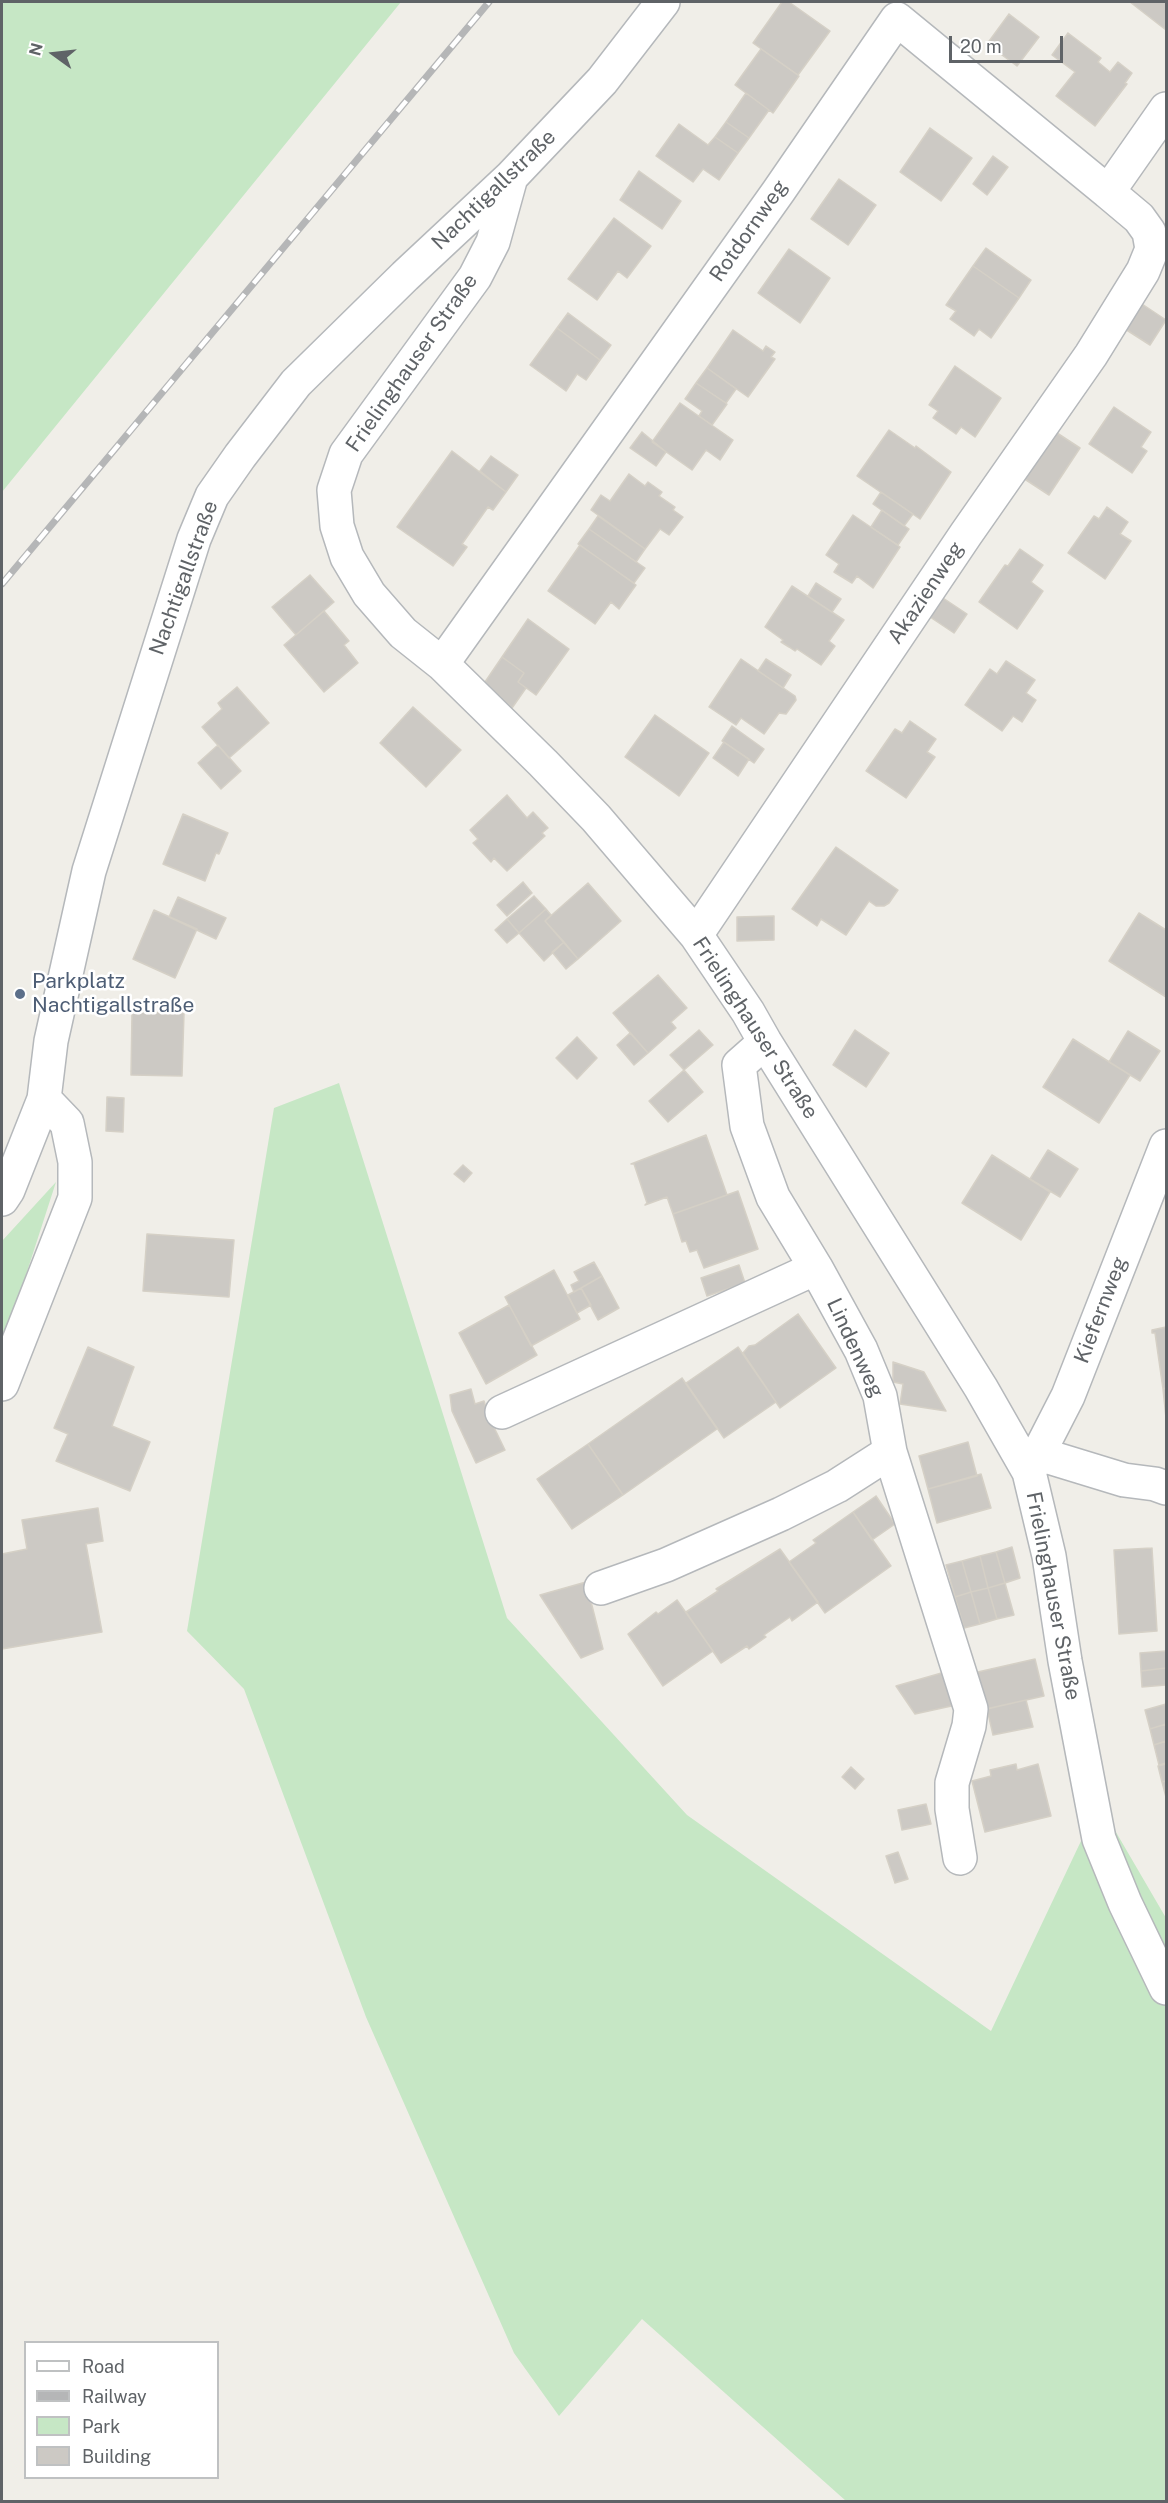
<!DOCTYPE html>
<html>
<head>
<meta charset="utf-8">
<style>
	body { margin:0 }
	#map { position:relative; width:1168px; height:2503px; overflow:hidden; background:#f0eee8; font-family:"Public Sans",sans-serif }
	canvas { display:block }
	.frame { position:absolute; inset:0; border:3px solid #5f6367; pointer-events:none }
	.legend { position:absolute; left:24px; top:2341px; width:195px; height:138px; box-sizing:border-box; background:#fff; border:2px solid #bfc1c2; margin:0; padding:8px 10px; list-style:none; font-size:18px; color:#5f6367 }
	.legend li { display:flex; align-items:center; gap:12px; height:30px }
	.legend b { width:30px; border:2px solid #bfc1c2 }
	.north { position:absolute; left:24px; top:24px; width:60px; height:60px; -webkit-text-stroke:4px #fff; paint-order:stroke; rotate:285deg; font-size:16px; font-weight:700; line-height:24px; text-align:center; color:#5f6367 }
	.north::after { content:''; display:block; margin:auto; width:21px; height:27px; background:#5f6367; clip-path:polygon(50% 0,100% 100%,50% 72%,0 100%) }
	.scale { position:absolute; left:949px; top:36px; width:114px; height:27px; box-sizing:border-box; border:3px solid #5f6367; border-top:0; padding-left:8px; font-size:18px; line-height:21px; white-space:nowrap; color:#5f6367; -webkit-text-stroke:4px #fff; paint-order:stroke }
</style>
</head>
<body>
<div id="map">
<canvas width="1168" height="2503"></canvas>
<div class="frame"></div>
<ul class="legend">
<li><b style="height:8px;background:#fff"></b>Road</li>
<li><b style="height:8px;background:#b5b6b7"></b>Railway</li>
<li><b style="height:16px;background:#c6e7c5"></b>Park</li>
<li><b style="height:16px;background:#ccc9c4"></b>Building</li>
</ul>
<div class="north">N</div>
<div class="scale">20 m</div>
</div>
<script>
const ctx = document.querySelector('canvas').getContext('2d');
ctx.lineJoin = 'round';
function fillPath(path, color) { ctx.fillStyle = color; ctx.fill(path, 'evenodd'); }
const shape = rows => new Path2D(rows.map(r => 'M' + r).join(''));
function strokePath(path, color, width, dash) { ctx.strokeStyle = color; ctx.lineWidth = width; ctx.lineCap = dash ? 'butt' : 'round'; ctx.setLineDash(dash || []); ctx.stroke(path); }
function write(font, color, halo, rows, align = 'center') {
  ctx.font = font + ' "Public Sans",sans-serif'; ctx.lineWidth = 5; ctx.setLineDash([]); ctx.textBaseline = 'middle'; ctx.strokeStyle = halo; ctx.fillStyle = color; for (const [text, x, y, turn = 0] of rows) {
    ctx.save(); ctx.translate(x, y); ctx.rotate((+turn || 0) * Math.PI / 180); ctx.textAlign = isNaN(turn) ? turn : align; if (halo) ctx.strokeText(text, 0, 0); ctx.fillText(text, 0, 0); ctx.restore();
  }
}
fillPath(shape([
	[2,2,401,2,2,492],
	[339,1083,507,1618,687,1815,991,2031,1099,1803,1166,1918,1166,2501,846,2501,642,2319,559,2416,514,2353,366,2017,244,1689,187,1631,274,1108],
	[56,1182,2,1349,2,1241]
]), '#c6e7c5');
const building = shape([
	[782,2,789,2,830,31,798,75,753,43,782,2],
	[1130,2,1166,2,1166,30,1130,2],
	[1009,14,1039,37,1017,66,987,44,1009,14],
	[1068,33,1101,58,1098,62,1110,72,1118,62,1132,73,1125,83,1127,84,1095,126,1056,96,1075,72,1052,55,1068,33],
	[761,49,799,76,773,113,735,85,761,49],
	[746,93,769,110,749,138,726,122,746,93],
	[726,122,749,138,738,153,715,137,726,122],
	[679,124,708,145,715,137,738,153,719,180,703,169,693,182,656,156,679,124],
	[930,128,972,158,941,201,900,172,930,128],
	[993,156,1008,167,987,195,973,184,993,156],
	[639,171,681,201,662,229,620,200,639,171],
	[839,179,876,205,848,245,811,219,839,179],
	[614,218,651,246,627,278,618,271,597,300,568,279,614,218],
	[986,248,1031,280,1019,298,973,266,986,248],
	[789,249,830,278,800,323,758,293,789,249],
	[973,266,1019,298,991,338,979,329,974,336,950,319,956,311,946,305,973,266],
	[1142,304,1166,320,1150,345,1125,329,1142,304],
	[568,313,611,345,600,360,557,328,568,313],
	[557,328,600,360,586,380,577,374,566,391,530,365,557,328],
	[733,330,763,351,766,346,775,352,771,357,775,359,748,397,707,368,733,330],
	[955,366,1001,398,975,437,961,427,956,434,933,418,938,411,929,405,955,366],
	[707,368,736,389,726,403,696,383,707,368],
	[696,383,727,404,712,425,699,416,702,411,685,399,696,383],
	[680,403,733,440,720,460,706,450,692,470,652,442,680,403],
	[1114,407,1151,432,1141,447,1147,451,1132,473,1089,444,1114,407],
	[889,430,915,448,916,446,951,472,920,519,857,476,889,430],
	[1054,431,1080,448,1049,495,1023,478,1054,431],
	[642,432,666,452,656,466,630,448,642,432],
	[452,451,506,492,493,510,488,507,462,544,467,547,453,566,397,527,452,451],
	[491,456,518,475,506,492,480,471,491,456],
	[629,474,645,486,648,482,662,492,659,496,675,507,673,510,683,517,669,535,660,529,645,549,591,510,601,495,610,501,629,474],
	[881,492,913,514,904,526,873,504,881,492],
	[1107,507,1128,522,1120,534,1131,541,1105,579,1068,553,1094,516,1099,519,1107,507],
	[882,510,909,529,898,545,871,527,882,510],
	[853,515,900,547,873,588,857,576,852,583,834,572,839,564,826,555,853,515],
	[598,516,645,549,636,562,589,529,598,516],
	[589,529,645,568,634,583,578,544,589,529],
	[580,545,636,585,619,609,611,602,595,624,548,591,580,545],
	[1020,549,1043,565,1031,582,1043,591,1017,629,979,602,1005,565,1008,566,1020,549],
	[310,575,334,602,296,635,272,607,310,575],
	[816,583,841,599,832,612,808,596,816,583],
	[792,586,844,620,829,641,835,646,821,665,797,649,795,651,789,647,781,642,783,640,765,627,792,586],
	[943,598,967,614,954,633,930,617,943,598],
	[324,611,349,641,344,645,358,663,324,692,284,645,324,611],
	[528,619,569,649,536,695,518,682,524,673,502,657,528,619],
	[502,657,524,673,518,682,526,688,512,708,485,682,502,657],
	[741,659,795,696,796,700,786,714,779,713,764,734,741,718,736,725,709,707,741,659],
	[766,659,791,675,783,688,758,671,766,659],
	[1006,661,1035,680,1026,693,1036,700,1022,722,1013,716,1002,731,965,705,990,669,997,674,1006,661],
	[237,687,269,723,229,758,202,727,222,709,218,703,237,687],
	[413,707,461,750,426,787,380,743,413,707],
	[655,715,709,753,679,796,625,757,655,715],
	[910,721,936,739,927,752,935,757,906,798,866,771,895,729,902,733,910,721],
	[732,726,764,749,754,763,722,741,732,726],
	[724,742,749,759,738,776,713,758,724,742],
	[218,745,241,771,221,789,198,763,218,745],
	[507,795,527,818,533,812,548,828,542,833,545,836,507,871,494,858,491,862,473,843,478,839,470,830,507,795],
	[183,814,228,833,219,854,216,853,205,881,163,864,183,814],
	[836,847,898,890,889,903,884,906,876,906,869,901,846,935,821,919,817,926,792,909,836,847],
	[523,882,532,893,507,916,497,905,523,882],
	[588,883,621,921,578,959,545,921,588,883],
	[534,896,546,909,519,933,507,919,534,896],
	[178,897,226,918,216,939,169,917,178,897],
	[546,909,551,915,545,921,564,942,544,961,519,933,546,909],
	[154,910,197,929,175,978,133,959,154,910],
	[1139,913,1166,930,1166,997,1109,961,1139,913],
	[774,916,774,940,737,941,737,917,774,916],
	[507,919,519,933,507,943,495,930,507,919],
	[564,942,578,959,566,969,552,952,564,942],
	[658,975,687,1008,671,1022,676,1028,648,1053,613,1013,658,975],
	[132,1012,184,1013,182,1076,131,1075,132,1012],
	[699,1030,713,1045,684,1070,670,1055,699,1030],
	[855,1030,889,1053,866,1087,833,1065,855,1030],
	[1128,1031,1160,1051,1140,1081,1109,1062,1128,1031],
	[630,1033,648,1053,634,1065,617,1045,630,1033],
	[577,1037,597,1058,577,1079,556,1058,577,1037],
	[1073,1039,1130,1075,1099,1123,1043,1087,1073,1039],
	[684,1070,703,1092,668,1122,649,1101,684,1070],
	[107,1097,124,1098,123,1132,106,1131,107,1097],
	[706,1135,727,1195,673,1214,667,1197,645,1205,647,1203,634,1164,631,1164,706,1135],
	[1048,1150,1078,1169,1060,1197,1030,1179,1048,1150],
	[992,1155,1050,1192,1021,1240,962,1203,992,1155],
	[463,1165,472,1173,464,1182,454,1174,463,1165],
	[738,1191,758,1249,704,1268,697,1250,690,1252,686,1241,682,1242,673,1214,738,1191],
	[147,1234,234,1240,229,1297,143,1291,147,1234],
	[594,1262,602,1276,574,1292,571,1285,579,1281,574,1272,594,1262],
	[739,1265,745,1283,707,1296,701,1278,739,1265],
	[554,1270,580,1319,531,1346,505,1297,554,1270],
	[602,1276,619,1308,598,1320,581,1288,602,1276],
	[581,1288,591,1305,577,1313,568,1295,581,1288],
	[509,1305,537,1355,486,1384,459,1333,509,1305],
	[798,1314,836,1368,780,1408,743,1353,749,1346,755,1345,798,1314],
	[1166,1327,1166,1388,1163,1389,1155,1333,1152,1333,1152,1330,1166,1327],
	[88,1347,134,1367,112,1426,150,1442,130,1491,56,1461,68,1434,54,1428,88,1347],
	[738,1347,776,1402,724,1438,686,1383,738,1347],
	[893,1362,924,1372,946,1411,900,1404,903,1384,893,1382,893,1362],
	[682,1378,717,1429,623,1495,588,1444,682,1378],
	[1166,1388,1166,1418,1163,1389,1166,1388],
	[471,1389,475,1404,484,1401,489,1417,505,1450,476,1463,452,1411,450,1395,471,1389],
	[968,1442,977,1476,928,1489,919,1456,968,1442],
	[588,1444,623,1495,572,1529,537,1479,588,1444],
	[981,1474,991,1508,937,1523,928,1489,981,1474],
	[876,1496,895,1524,872,1540,853,1512,876,1496],
	[98,1508,103,1541,86,1544,102,1632,2,1649,2,1554,27,1549,22,1520,98,1508],
	[853,1512,891,1566,825,1613,789,1562,816,1543,813,1540,853,1512],
	[1012,1547,1020,1578,1005,1583,996,1552,1012,1547],
	[1152,1548,1157,1631,1119,1634,1114,1550,1152,1548],
	[780,1549,818,1602,792,1621,790,1617,764,1635,766,1637,749,1649,747,1646,721,1663,686,1612,718,1591,716,1589,780,1549],
	[996,1552,1005,1583,988,1588,980,1556,996,1552],
	[980,1556,988,1588,971,1592,962,1561,980,1556],
	[962,1561,971,1592,955,1597,946,1565,962,1561],
	[586,1582,603,1649,581,1658,540,1595,586,1582],
	[1005,1583,1014,1615,997,1619,988,1588,1005,1583],
	[988,1588,997,1619,980,1624,971,1592,988,1588],
	[971,1592,980,1624,964,1628,955,1597,971,1592],
	[677,1600,713,1651,663,1686,628,1634,656,1612,658,1614,677,1600],
	[1166,1651,1166,1668,1141,1671,1140,1653,1166,1651],
	[1035,1659,1044,1696,977,1711,969,1674,1035,1659],
	[1166,1668,1166,1685,1142,1687,1141,1671,1166,1668],
	[945,1672,956,1705,915,1714,896,1686,945,1672],
	[1026,1700,1033,1727,993,1735,987,1709,1026,1700],
	[1166,1704,1166,1724,1150,1729,1145,1710,1166,1704],
	[1166,1724,1166,1741,1154,1745,1150,1729,1166,1724],
	[1166,1741,1166,1763,1159,1765,1154,1745,1166,1741],
	[1016,1764,1017,1770,1038,1764,1051,1816,985,1832,972,1781,991,1776,990,1770,1016,1764],
	[1166,1764,1166,1781,1162,1782,1158,1766,1166,1764],
	[851,1767,864,1779,855,1789,842,1777,851,1767],
	[1166,1781,1166,1797,1162,1782,1166,1781],
	[926,1804,931,1824,902,1830,898,1810,926,1804],
	[898,1852,908,1879,895,1883,886,1856,898,1852]
]);
fillPath(building, '#ccc9c4');
strokePath(building, '#d5d0c6', 1.5);
const minor = shape([
	[511,177,493,242,475,277,346,454,334,490,337,526,347,557,369,594,403,633,442,664,543,763,596,818,696,935,748,1012,765,1042,981,1388,1029,1472,1049,1556,1065,1661,1099,1839,1125,1903,1166,1988],
	[442,664,778,192,897,19,1108,192],
	[696,935,966,534,1091,355,1143,271,1152,249,1149,232,1139,218,1108,192,1166,109],
	[765,1042,739,1065,747,1126,773,1197,816,1268,861,1350,880,1396,890,1452,971,1709,969,1726,952,1783,952,1809,960,1858],
	[2,1199,8,1190,44,1099,51,1041,89,871,194,539,212,496,240,456,296,383,405,276,511,177,602,81,663,2],
	[2,1384,75,1198,75,1162,67,1123,44,1099],
	[502,1412,816,1268],
	[1039,1454,1124,1480,1155,1484,1166,1488],
	[1029,1472,1068,1396,1166,1146],
	[601,1588,666,1565,781,1514,837,1486,890,1452]
]);
strokePath(minor, '#b5b8bb', 36);
strokePath(minor, '#fff', 33);
const rail = shape([
	[2,584,489,2]
]);
strokePath(rail, '#b5b6b7', 7);
strokePath(rail, '#fff', 4.5, [14]);
for (const [x, y, r, color] of [
	[20,994,6,"#5c6f8a"]
]) { const dot = new Path2D(); dot.arc(x, y, r, 0, 2 * Math.PI); ctx.fillStyle = color; ctx.fill(dot); strokePath(dot, '#fff', 2); }
write('21px', '#5f6367', '#fff', [
	["Nachtigallstraße",494,190,-44],
	["Rotdornweg",749,231,-55],
	["Frielinghauser Straße",412,363,-55],
	["Nachtigallstraße",184,578,-70],
	["Akazienweg",926,593,-56],
	["Frielinghauser Straße",755,1028,57],
	["Kiefernweg",1101,1310,-69],
	["Lindenweg",855,1348,65],
	["Frielinghauser Straße",1053,1596,79]
]);
write('21px', '#4e5e75', '#fff', [
	["Parkplatz",32,982],
	["Nachtigallstraße",32,1006]
], 'left');
</script>
</body>
</html>
